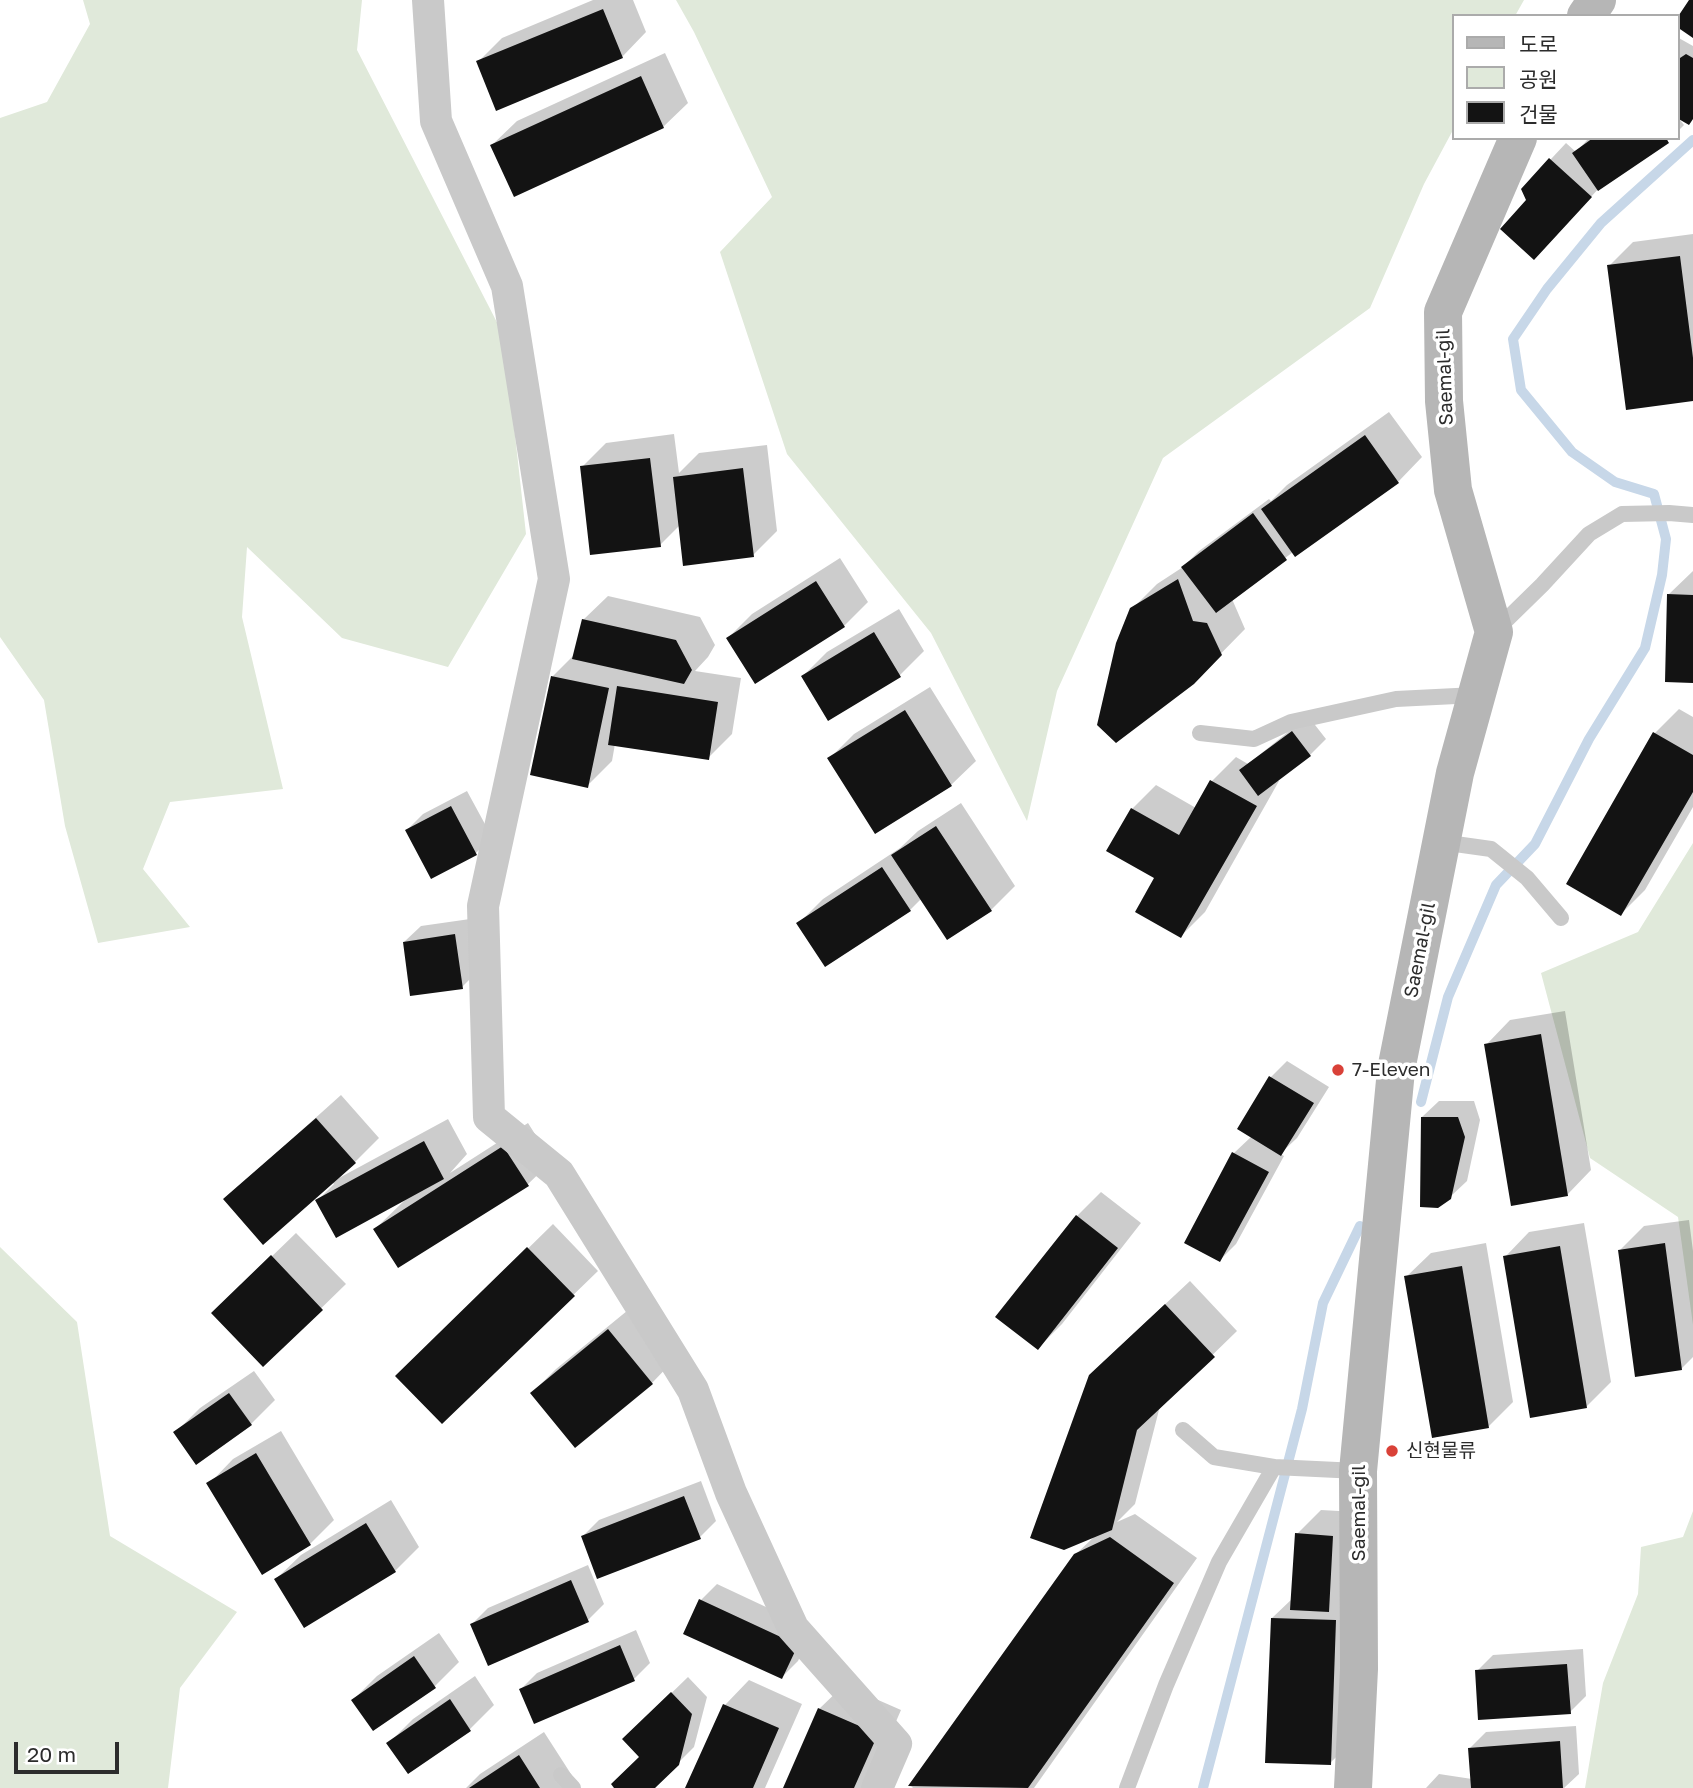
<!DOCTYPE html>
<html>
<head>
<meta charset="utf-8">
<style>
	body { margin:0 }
	#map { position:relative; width:1693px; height:1788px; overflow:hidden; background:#fff; font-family:"Golos Text","Noto Sans KR",sans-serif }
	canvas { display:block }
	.legend { position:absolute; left:1452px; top:14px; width:228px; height:126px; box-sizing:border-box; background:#fff; border:2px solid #ababab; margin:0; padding:9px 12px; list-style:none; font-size:21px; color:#2c2c2c }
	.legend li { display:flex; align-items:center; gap:14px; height:35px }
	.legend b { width:35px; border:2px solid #ababab }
	.scale { position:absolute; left:14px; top:1742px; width:105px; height:32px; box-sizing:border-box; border:4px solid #2c2c2c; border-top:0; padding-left:9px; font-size:21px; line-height:24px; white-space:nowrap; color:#2c2c2c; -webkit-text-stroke:5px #fff; paint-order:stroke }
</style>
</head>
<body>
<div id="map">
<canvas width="1693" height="1788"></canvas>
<ul class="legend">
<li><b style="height:9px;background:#b6b6b6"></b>도로</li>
<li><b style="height:19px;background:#e0e9da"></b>공원</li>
<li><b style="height:19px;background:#131313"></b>건물</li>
</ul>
<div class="scale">20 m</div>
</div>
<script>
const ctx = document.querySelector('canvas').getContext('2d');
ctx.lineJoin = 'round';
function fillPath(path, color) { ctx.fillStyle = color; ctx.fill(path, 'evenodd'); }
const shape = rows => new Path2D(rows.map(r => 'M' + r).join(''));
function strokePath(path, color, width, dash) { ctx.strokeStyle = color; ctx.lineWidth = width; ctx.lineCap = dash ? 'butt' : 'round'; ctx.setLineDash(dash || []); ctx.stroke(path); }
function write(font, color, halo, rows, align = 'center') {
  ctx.font = font + ' "Golos Text","Noto Sans KR",sans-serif'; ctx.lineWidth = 7; ctx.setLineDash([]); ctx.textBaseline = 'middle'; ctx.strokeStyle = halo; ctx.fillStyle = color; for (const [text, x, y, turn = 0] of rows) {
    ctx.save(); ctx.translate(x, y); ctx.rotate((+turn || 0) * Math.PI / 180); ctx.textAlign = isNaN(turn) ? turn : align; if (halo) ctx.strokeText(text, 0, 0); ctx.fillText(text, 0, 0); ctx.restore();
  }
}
fillPath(shape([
	[83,0,362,0,357,50,504,336,526,534,448,667,342,638,247,547,242,617,283,789,170,802,143,869,190,927,98,943,65,826,44,700,0,637,0,118,47,102,90,24],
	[676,0,1524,0,1515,16,1453,16,1453,130,1424,184,1370,308,1163,458,1057,691,1027,821,931,633,787,454,720,252,772,197,694,32],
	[1693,843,1693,1325,1678,1217,1590,1158,1541,973,1638,932],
	[0,1247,77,1322,110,1536,237,1612,180,1688,168,1788,0,1788],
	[1693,1511,1693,1788,1585,1788,1603,1683,1638,1594,1641,1547,1683,1537]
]), '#e0e9da');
fillPath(shape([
	[593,0,633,0,646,32,622,57,478,62,502,38],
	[1677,37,1693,46,1693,118,1677,116],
	[665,53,688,103,663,127,492,145,517,121],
	[1677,116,1684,125,1677,132],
	[1589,138,1671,138,1600,187,1550,242,1523,189,1566,143,1576,152],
	[1693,234,1693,400,1609,266,1633,242],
	[1389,412,1422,457,1398,482,1293,552,1232,599,1245,629,1193,682,1132,609,1157,584,1183,567,1199,551,1269,499,1271,501,1287,485],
	[674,434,679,473,699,453,767,445,777,531,753,555,680,525,660,545,582,467,606,443],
	[840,558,868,602,844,626,728,638,752,614],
	[1693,571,1693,681,1668,595],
	[608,596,700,617,715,645,708,657,695,671,741,678,732,734,708,758,615,744,612,761,587,786,553,676,575,654,583,620],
	[899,609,924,651,900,675,803,676,827,652],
	[930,687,976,761,951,785,875,832,830,758,854,734],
	[1679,709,1693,717,1693,807,1645,890,1621,914,1655,733],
	[1308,716,1326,739,1310,755,1277,780,1279,781,1205,912,1181,936,1156,878,1132,809,1156,785,1196,808,1212,781,1236,757,1248,764],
	[467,791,492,837,476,853,407,830,423,814],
	[961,803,1015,886,991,910,922,898,910,910,799,923,823,899,900,848,918,831],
	[470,919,478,971,462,987,404,942,421,926],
	[1565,1011,1591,1170,1567,1195,1486,1045,1510,1020],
	[1287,1061,1329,1087,1297,1138,1280,1154,1284,1156,1236,1244,1220,1260,1234,1153,1252,1136,1271,1077],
	[341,1095,379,1138,339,1178,448,1119,467,1154,450,1173,528,1123,552,1161,527,1185,375,1229,405,1200,317,1201,334,1184,332,1182,225,1199],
	[1439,1101,1474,1101,1480,1120,1467,1181,1450,1197,1422,1117],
	[1101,1192,1141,1223,1062,1324,1038,1348,998,1316,1077,1216],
	[1689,1220,1693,1251,1693,1357,1681,1369,1620,1250,1644,1226],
	[1584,1223,1611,1382,1586,1407,1505,1257,1529,1232],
	[553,1224,598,1271,442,1422,398,1376],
	[296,1233,346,1284,263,1365,238,1289],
	[1486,1243,1513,1402,1488,1427,1406,1277,1431,1253],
	[1190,1281,1237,1331,1160,1406,1135,1504,1117,1522,1135,1514,1197,1558,1034,1788,913,1788,911,1786,1075,1555,1096,1535,1115,1351],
	[633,1306,676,1358,652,1383,576,1446,532,1393,556,1369],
	[254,1371,275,1400,251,1424,175,1433,200,1408],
	[281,1431,334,1520,310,1544,209,1484,233,1459],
	[701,1481,716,1521,700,1537,583,1536,599,1520],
	[391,1500,419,1547,395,1571,276,1579,301,1555],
	[1321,1510,1357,1512,1355,1739,1330,1763,1272,1618,1293,1598,1297,1534],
	[588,1565,604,1604,588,1620,472,1624,488,1608],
	[717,1584,813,1629,798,1661,782,1677,701,1600],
	[636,1630,650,1663,634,1679,521,1689,537,1673],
	[439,1633,459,1662,435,1686,374,1729,353,1700,377,1676],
	[1583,1649,1586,1696,1570,1712,1477,1671,1493,1655],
	[475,1676,494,1705,470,1729,409,1772,389,1743,413,1719],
	[688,1677,707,1697,694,1747,653,1788,617,1788,641,1757,624,1739],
	[749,1680,802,1704,765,1788,687,1788,725,1705],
	[844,1685,901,1710,867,1788,785,1788,819,1709],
	[1576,1726,1579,1774,1564,1788,1426,1788,1439,1774,1472,1779,1470,1748,1486,1732],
	[544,1732,580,1788,466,1788,480,1774]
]), '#0003');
strokePath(shape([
	[1421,1102,1448,997,1496,885,1535,844,1589,739,1645,648,1662,575,1666,539,1654,494,1615,482,1572,452,1521,390,1513,339,1547,289,1601,223,1693,140],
	[1203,1788,1302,1409,1323,1303,1360,1226]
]), '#c7d7e8', 10);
fillPath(shape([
	[1689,0,1693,0,1693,38,1677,27,1677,18],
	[603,9,623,58,496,111,476,61],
	[1686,54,1693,58,1693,119,1689,125,1677,118,1677,60],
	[641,76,664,128,514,197,490,145],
	[1593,138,1666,138,1669,143,1598,191,1572,153],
	[1549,158,1592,197,1534,260,1500,229,1526,200,1521,189],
	[1680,256,1693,358,1693,401,1626,410,1607,265],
	[1365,435,1399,483,1295,557,1261,509],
	[650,458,661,547,590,555,580,466],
	[743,468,754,557,683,566,673,477],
	[1253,513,1287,560,1216,613,1181,567],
	[1178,579,1193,621,1207,623,1222,655,1194,684,1116,743,1097,725,1116,643,1130,608],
	[816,581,845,627,755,684,726,638],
	[1667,594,1693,595,1693,683,1665,682],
	[582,619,676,640,692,670,684,684,572,659],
	[874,632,901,677,828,721,801,676],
	[551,676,609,688,588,788,530,775],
	[617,686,718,702,709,760,608,745],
	[905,710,952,786,875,834,827,758],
	[1292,731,1311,756,1258,796,1239,770],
	[1653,732,1693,755,1693,792,1621,916,1566,884],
	[1210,780,1257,806,1181,938,1135,912,1154,878,1106,851,1131,808,1179,835],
	[451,806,477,855,431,879,405,830],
	[936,826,992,911,947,940,891,855],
	[882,867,911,911,825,967,796,923],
	[455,934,463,989,410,996,403,942],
	[1541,1034,1568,1196,1511,1206,1484,1044],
	[1269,1076,1314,1103,1281,1156,1237,1129],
	[1421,1117,1458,1117,1465,1137,1451,1199,1438,1208,1420,1207],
	[316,1118,356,1163,263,1245,223,1199],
	[424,1141,444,1179,336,1238,315,1200],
	[503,1146,529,1186,398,1268,373,1229],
	[1232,1152,1269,1172,1220,1262,1184,1243],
	[1076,1215,1118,1248,1038,1350,995,1317],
	[1665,1243,1682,1370,1635,1377,1618,1250],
	[1560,1246,1587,1408,1530,1418,1503,1256],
	[527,1247,575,1296,442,1424,395,1376],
	[271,1255,323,1310,263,1367,211,1313],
	[1462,1266,1489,1428,1432,1438,1404,1276],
	[1165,1304,1215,1357,1137,1430,1112,1530,1064,1550,1030,1538,1089,1375],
	[608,1329,653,1384,575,1448,530,1393],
	[229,1393,252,1425,196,1465,173,1432],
	[256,1453,311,1545,262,1575,206,1483],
	[684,1496,701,1539,597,1579,581,1536],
	[366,1523,396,1572,304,1628,274,1579],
	[1295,1533,1333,1536,1329,1612,1290,1610],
	[1110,1537,1174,1583,1028,1788,908,1786,1074,1554],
	[571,1580,589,1622,488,1666,470,1624],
	[699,1599,798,1645,782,1679,683,1634],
	[1271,1618,1336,1620,1331,1765,1265,1763],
	[620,1645,635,1681,534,1724,519,1689],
	[414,1656,436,1688,373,1731,351,1700],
	[1567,1664,1571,1714,1478,1720,1475,1670],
	[671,1692,692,1714,679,1765,655,1788,614,1788,611,1784,639,1757,622,1739],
	[450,1699,471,1731,408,1774,386,1743],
	[723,1704,779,1728,753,1788,685,1788],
	[818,1708,878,1734,854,1788,783,1788],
	[1560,1741,1563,1788,1471,1788,1468,1748],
	[519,1755,540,1788,469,1788]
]), '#131313');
strokePath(shape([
	[1496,630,1542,585,1589,534,1622,514,1669,513,1693,515],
	[1200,733,1254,739,1291,722,1396,699,1476,695],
	[1441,842,1491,849,1527,878,1561,918],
	[1183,1430,1214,1457,1274,1467],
	[561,1775,573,1788],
	[1127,1788,1166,1685,1219,1562,1274,1467,1358,1471]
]), '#c9c9c9', 16);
strokePath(shape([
	[428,0,436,121,507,286,554,579,483,906,489,1117,559,1174,693,1390,731,1493,793,1628,896,1744,877,1788]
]), '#c9c9c9', 32);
strokePath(shape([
	[1586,16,1597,0],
	[1353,1788,1359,1669,1358,1471,1396,1070,1455,773,1494,632,1453,490,1444,401,1443,312,1518,138]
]), '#b6b6b6', 38);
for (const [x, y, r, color] of [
	[1338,1070,7,"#d94138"],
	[1392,1451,7,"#d94138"]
]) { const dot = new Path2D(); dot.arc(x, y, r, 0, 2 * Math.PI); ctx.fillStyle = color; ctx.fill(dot); strokePath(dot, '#fff', 2.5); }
write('19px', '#2c2c2c', '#fff', [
	["Saemal-gil",1445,377,-92],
	["Saemal-gil",1420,950,-79],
	["Saemal-gil",1359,1513,-90]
]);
write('19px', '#2c2c2c', '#fff', [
	["7-Eleven",1352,1070],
	["신현물류",1406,1451]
], 'left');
</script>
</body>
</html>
